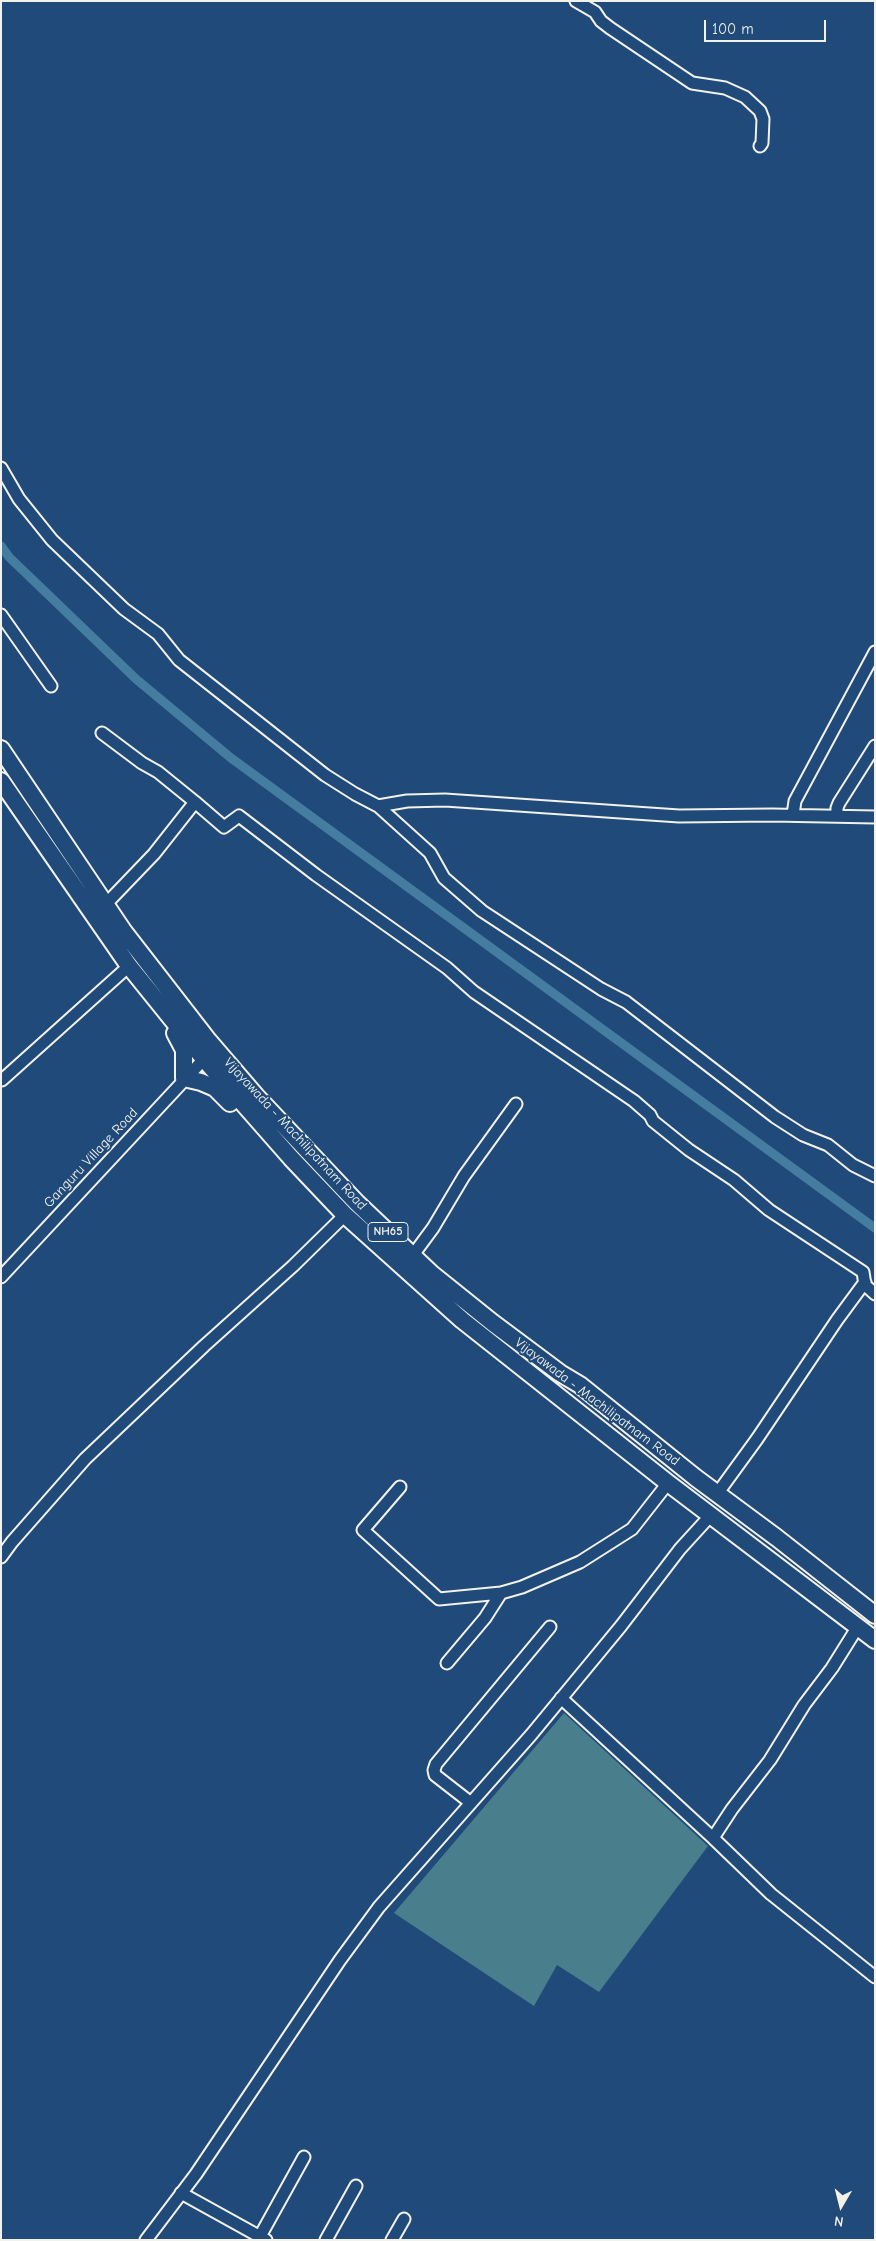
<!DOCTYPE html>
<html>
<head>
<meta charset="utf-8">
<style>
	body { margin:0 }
	#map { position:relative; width:876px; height:2241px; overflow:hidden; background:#1f4a7a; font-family:"Comic Neue",sans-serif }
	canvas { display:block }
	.frame { position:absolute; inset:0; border:2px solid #f4f1e8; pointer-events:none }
	.north { position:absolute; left:816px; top:2181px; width:50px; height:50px; -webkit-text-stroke:4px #1f4a7a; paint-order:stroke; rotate:188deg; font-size:14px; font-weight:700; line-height:20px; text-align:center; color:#f4f1e8 }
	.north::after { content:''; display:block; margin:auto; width:18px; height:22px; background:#f4f1e8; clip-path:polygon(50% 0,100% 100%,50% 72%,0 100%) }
	.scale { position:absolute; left:704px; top:20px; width:122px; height:22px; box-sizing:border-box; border:2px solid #f4f1e8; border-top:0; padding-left:6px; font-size:15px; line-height:18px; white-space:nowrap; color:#f4f1e8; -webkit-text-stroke:4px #1f4a7a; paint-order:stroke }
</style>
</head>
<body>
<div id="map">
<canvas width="876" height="2241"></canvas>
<div class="frame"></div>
<div class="north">N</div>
<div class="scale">100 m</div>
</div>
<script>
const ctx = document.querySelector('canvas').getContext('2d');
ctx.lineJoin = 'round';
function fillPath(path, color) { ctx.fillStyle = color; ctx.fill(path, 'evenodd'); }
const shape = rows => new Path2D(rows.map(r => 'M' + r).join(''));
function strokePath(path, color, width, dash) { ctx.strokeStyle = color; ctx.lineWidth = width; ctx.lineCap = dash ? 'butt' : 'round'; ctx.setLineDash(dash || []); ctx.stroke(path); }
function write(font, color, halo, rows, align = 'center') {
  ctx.font = font + ' "Comic Neue",sans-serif'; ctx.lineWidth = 4; ctx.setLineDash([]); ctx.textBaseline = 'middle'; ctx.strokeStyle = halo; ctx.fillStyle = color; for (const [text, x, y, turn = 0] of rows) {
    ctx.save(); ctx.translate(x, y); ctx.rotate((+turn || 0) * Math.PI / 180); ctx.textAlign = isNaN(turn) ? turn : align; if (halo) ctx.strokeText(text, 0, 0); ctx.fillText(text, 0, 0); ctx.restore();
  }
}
fillPath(shape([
	[564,1713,708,1846,599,1992,557,1965,534,2006,394,1913]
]), '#497e8c');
strokePath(shape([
	[1,546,9,557,136,679,231,758,875,1228]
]), '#457da0', 9);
const minor = shape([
	[576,1,595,12,601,21,610,28,692,83,725,88,745,97,760,111,763,119,762,143,760,146],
	[1,468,19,499,52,540,124,609,158,634,179,660,325,775,355,794,378,806,430,853,444,878,482,911,601,989,626,1002,775,1117,803,1135,828,1145,853,1165,875,1176],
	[1,615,51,686],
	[102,733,142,763,158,772,195,802],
	[378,806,407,801,445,800,679,816,772,815,875,817],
	[793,815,795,801,875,652],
	[837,816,837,808,839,803,875,746],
	[106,904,154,854,195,802,224,827,239,816,316,875,447,968,474,992,634,1101,650,1115,653,1121,689,1150,734,1180,769,1210,863,1272,865,1285,875,1294],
	[2,1080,129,966],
	[413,1255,433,1228,464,1176,516,1104],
	[1,1277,204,1059],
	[400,1487,363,1530,439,1599,501,1593,522,1587,580,1562,632,1529,668,1483],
	[717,1494,757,1439,837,1320,865,1282],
	[1,1557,12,1542,85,1459,204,1346,293,1266,345,1215],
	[447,1663,485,1618,501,1593],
	[561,1698,713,1838,771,1894,875,1977],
	[471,1803,435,1775,434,1770,436,1764,550,1627],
	[713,1838,732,1809,770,1760,804,1705,832,1668,857,1628],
	[181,2193,266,2240],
	[146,2240,196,2174,340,1960,379,1907,531,1735,621,1626,680,1549,711,1515],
	[258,2240,304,2157],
	[326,2240,356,2186],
	[392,2240,404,2219]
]);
const highway = shape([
	[1,749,124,932,207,1039,256,1096,357,1203,432,1274,493,1323,560,1373,580,1385,696,1478,777,1538,875,1615],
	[1,781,129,966,204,1059,291,1158,345,1215,462,1320,668,1483,875,1640],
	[175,1033,184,1050,184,1078,201,1082,215,1088,230,1103]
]);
strokePath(minor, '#f4f1e8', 15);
strokePath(highway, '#f4f1e8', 20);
strokePath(minor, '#1f4a7a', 11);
strokePath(highway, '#1f4a7a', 16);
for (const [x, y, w] of [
	[388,1232,40]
]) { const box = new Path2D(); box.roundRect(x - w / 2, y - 9.5, w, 19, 4); ctx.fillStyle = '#1f4a7a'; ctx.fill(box); strokePath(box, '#f4f1e8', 1); }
write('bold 12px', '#f4f1e8', null, [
	["NH65",388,1232]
]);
write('14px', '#f4f1e8', '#1f4a7a', [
	["Vijayawada - Machilipatnam Road",295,1134,47],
	["Ganguru Village Road",91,1158,-47],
	["Vijayawada - Machilipatnam Road",597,1402,37]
]);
</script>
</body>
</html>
